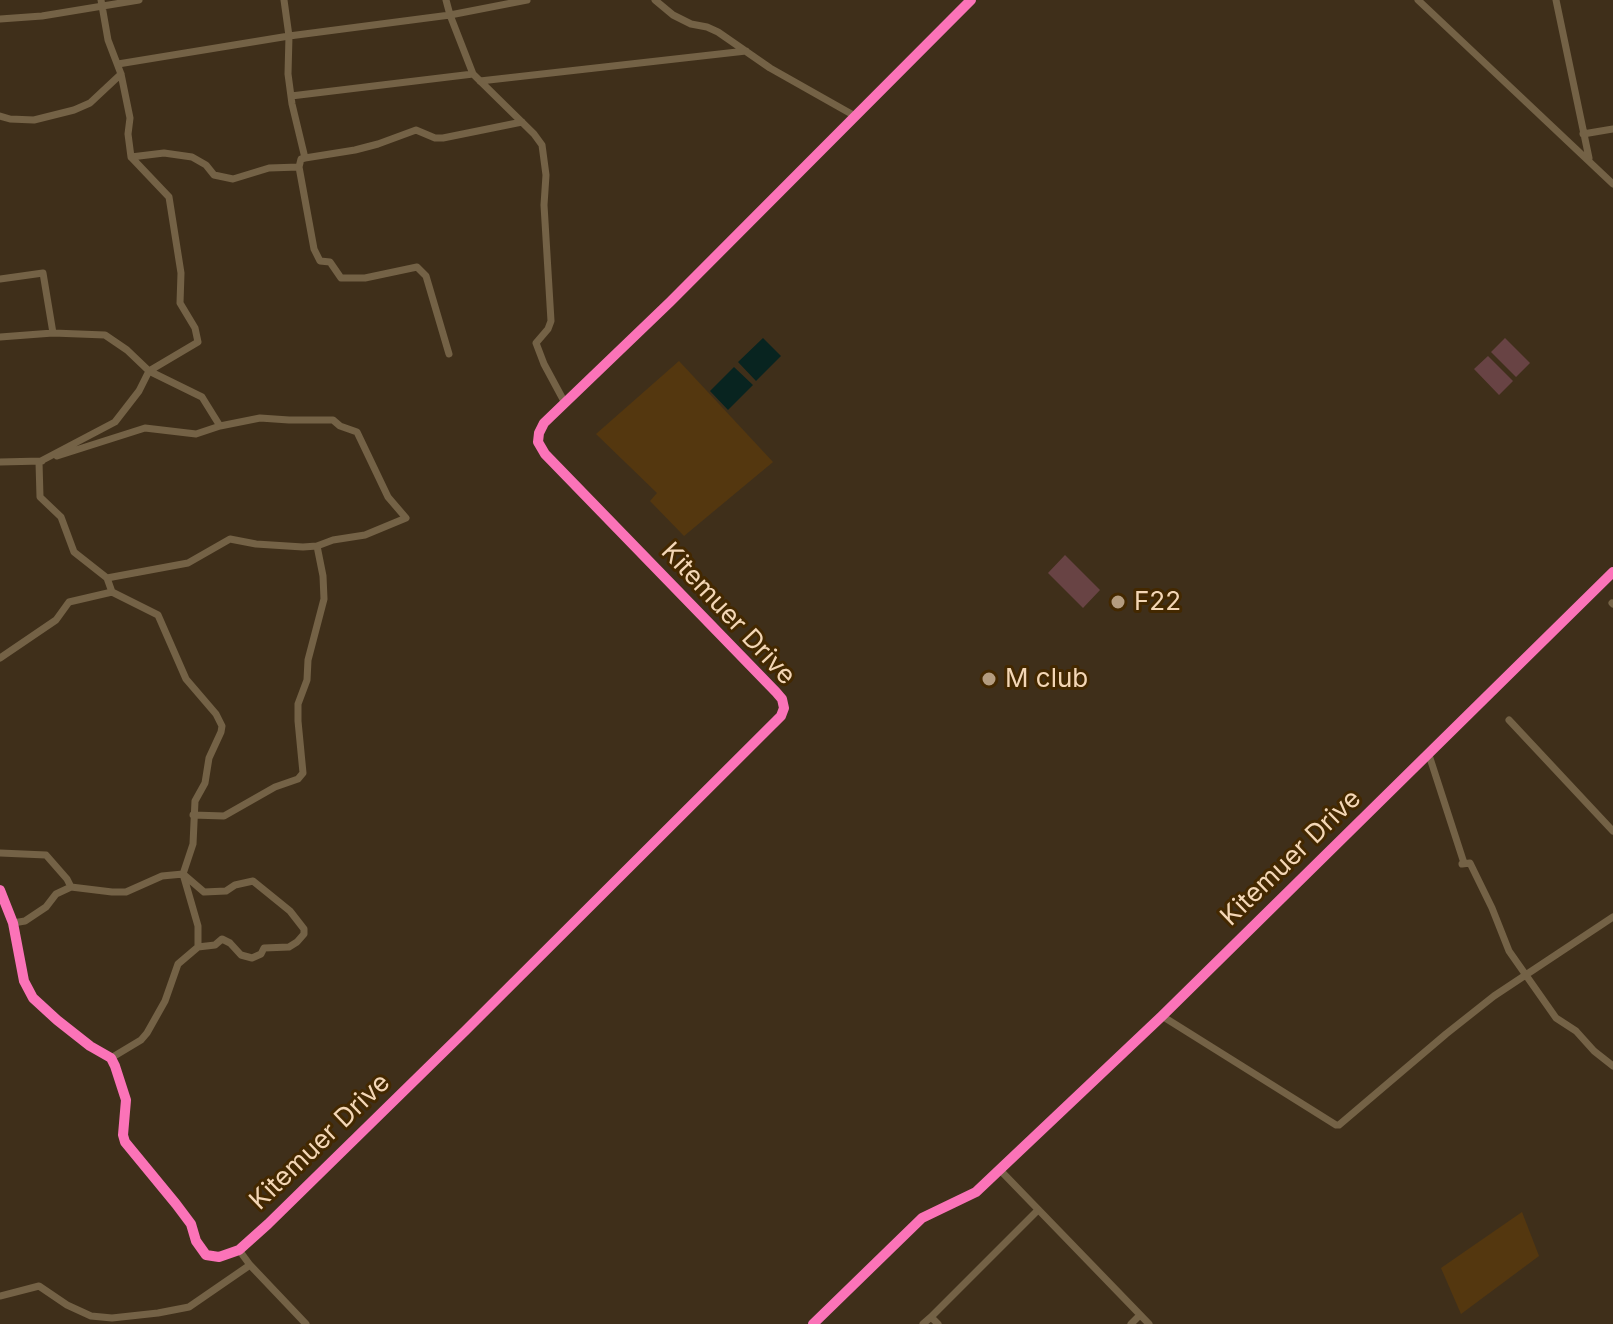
<!DOCTYPE html>
<html>
<head>
<meta charset="utf-8">
<style>
	body { margin:0 }
	canvas { display:block; background:#3f2f1a }
</style>
</head>
<body>
<canvas width="1613" height="1324"></canvas>
<script>
const ctx = document.querySelector('canvas').getContext('2d');
ctx.lineJoin = 'round';
function fillPath(path, color) { ctx.fillStyle = color; ctx.fill(path, 'evenodd'); }
const shape = rows => new Path2D(rows.map(r => 'M' + r).join(''));
function strokePath(path, color, width, dash) { ctx.strokeStyle = color; ctx.lineWidth = width; ctx.lineCap = dash ? 'butt' : 'round'; ctx.setLineDash(dash || []); ctx.stroke(path); }
function write(font, color, halo, rows, align = 'center') {
  ctx.font = font + ' Inter,sans-serif'; ctx.lineWidth = 6; ctx.setLineDash([]); ctx.textBaseline = 'middle'; ctx.strokeStyle = halo; ctx.fillStyle = color; for (const [text, x, y, turn = 0] of rows) {
    ctx.save(); ctx.translate(x, y); ctx.rotate((+turn || 0) * Math.PI / 180); ctx.textAlign = isNaN(turn) ? turn : align; if (halo) ctx.strokeText(text, 0, 0); ctx.fillText(text, 0, 0); ctx.restore();
  }
}
fillPath(shape([
	[679,361,773,462,684,536,650,501,657,493,596,434],
	[1522,1212,1539,1256,1461,1314,1441,1268]
]), '#54370f');
fillPath(shape([
	[1505,338,1530,363,1516,377,1491,352],
	[1488,356,1513,381,1499,395,1474,369],
	[1065,555,1100,590,1083,608,1048,573]
]), '#684344');
fillPath(shape([
	[763,338,781,356,756,381,738,362],
	[734,367,753,385,728,410,710,391]
]), '#082420');
strokePath(shape([
	[284,0,289,36,288,74,292,104,305,158,301,159,299,167,314,249,320,261,330,262,341,278,365,278,417,267,426,276,449,354],
	[446,0,450,15,527,0],
	[655,0,673,15,691,24,707,27,718,32,770,68,855,116],
	[1418,0,1613,184],
	[1556,0,1589,158],
	[0,19,42,16,139,0],
	[118,64,289,36,450,15,473,74,534,134,542,145,546,175,544,205,551,321,548,329,536,343,544,364,565,403],
	[480,81,746,51],
	[291,96,473,74],
	[0,116,10,119,34,120,74,110,90,103,121,74],
	[1583,134,1613,129],
	[131,157,164,153,192,157,206,165,214,175,233,179,269,168,299,167],
	[305,158,355,150,378,144,416,130,435,138,443,138,522,122],
	[0,279,43,273,53,333,105,335,127,350,149,371,202,397,220,426,260,418,289,420,333,420,340,426,357,432,388,497,406,518,365,535,333,540,317,546,303,547,256,544,230,539,188,563,107,578],
	[0,337,53,333],
	[57,456,145,428,196,434,220,426],
	[0,462,42,461],
	[39,462,115,422,139,391,149,371,198,342,195,328,180,303,181,273,169,197,131,157,128,134,130,118,121,74,108,40,101,0],
	[39,462,40,497,61,517,74,552,107,578,112,592],
	[1612,603,1613,604],
	[0,658,56,620,69,602,112,592,158,615,186,679,216,714,222,726,221,732,209,758,205,783,195,801,193,844,183,874,198,926,198,947],
	[1509,720,1613,831],
	[1429,755,1464,863],
	[193,815,224,816,275,787,298,779,303,773,298,721,298,704,307,680,308,660,324,599,323,576,317,546],
	[0,853,46,855,67,879,71,887],
	[1462,864,1470,863,1492,908,1509,951,1556,1018,1576,1031,1594,1051,1613,1066],
	[0,890,13,923,24,981,33,998,57,1020,90,1046,111,1058,115,1066,126,1100,123,1135,125,1142,176,1204,191,1224,196,1241,206,1255,219,1257,239,1250,268,1224,464,1032,781,716,784,708,782,699,776,692,545,454,538,442,539,433,544,423,670,302,971,0],
	[13,923,25,921,46,907,56,894,71,887,112,892,126,892,162,876,183,874,204,892,226,891,235,885,253,881,290,911,304,929,304,934,297,942,289,947,264,948,261,954,252,958,241,955,230,943,222,939,215,945,198,947,178,964,165,1001,147,1033,141,1040,111,1058],
	[1162,1016,1336,1125,1339,1125,1446,1034,1494,996,1613,917],
	[1000,1170,1149,1324],
	[239,1250,250,1265,306,1324],
	[0,1296,39,1286,67,1305,91,1316,112,1318,158,1313,189,1307,250,1265],
	[931,1317,1038,1210],
	[813,1324,922,1218,976,1192,1162,1016,1613,572],
	[923,1324,931,1317,938,1324],
	[1131,1324,1140,1315]
]), '#746246', 7);
strokePath(shape([
	[0,890,13,923,24,981,33,998,57,1020,90,1046,111,1058,115,1066,126,1100,123,1135,125,1142,176,1204,191,1224,196,1241,206,1255,219,1257,239,1250,268,1224,464,1032,781,716,784,708,782,699,776,692,545,454,538,442,539,433,544,423,670,302,971,0],
	[813,1324,922,1218,976,1192,1162,1016,1613,572]
]), '#fb73b8', 10);
for (const [x, y, r, color] of [
	[1118,602,8,"#b49c7f"],
	[989,679,8,"#b49c7f"]
]) { const dot = new Path2D(); dot.arc(x, y, r, 0, 2 * Math.PI); ctx.fillStyle = color; ctx.fill(dot); strokePath(dot, '#432800', 3); }
write('26px', '#f3d6b5', '#432800', [
	["F22",1134,602],
	["M club",1005,679]
], 'left');
write('26px', '#f3d6b5', '#432800', [
	["Kitemuer Drive",728,614,47],
	["Kitemuer Drive",1291,858,-44],
	["Kitemuer Drive",320,1142,-44]
]);
</script>
</body>
</html>
